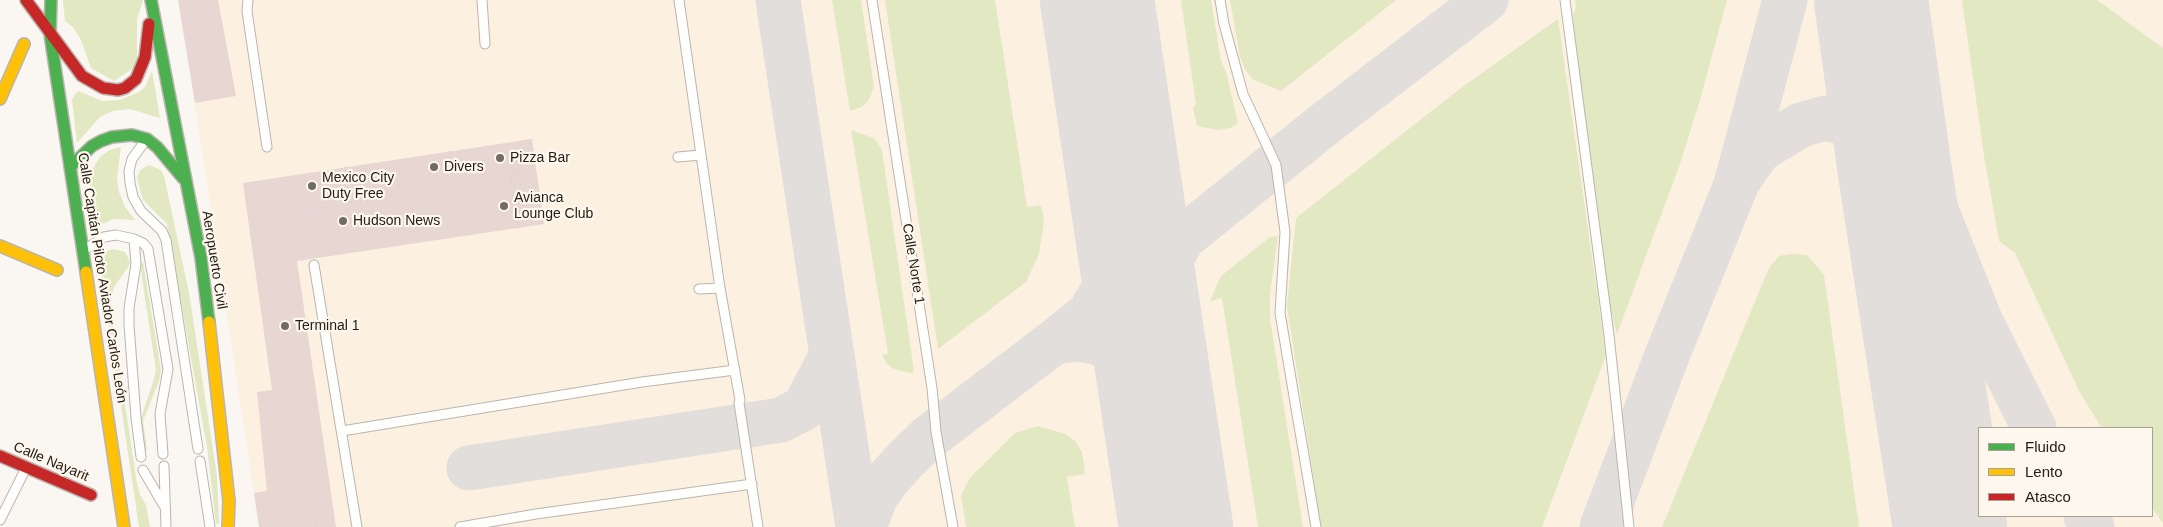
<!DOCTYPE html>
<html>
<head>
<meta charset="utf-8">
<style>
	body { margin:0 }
	#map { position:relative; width:2163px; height:527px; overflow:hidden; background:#faf6f1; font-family:Arial,sans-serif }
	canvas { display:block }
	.legend { position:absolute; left:1978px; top:427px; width:175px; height:90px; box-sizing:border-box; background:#fef7ed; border:1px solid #a8a198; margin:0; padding:6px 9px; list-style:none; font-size:15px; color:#272018 }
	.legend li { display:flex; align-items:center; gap:10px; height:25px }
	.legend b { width:25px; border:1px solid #a8a198 }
</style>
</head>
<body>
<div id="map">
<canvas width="2163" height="527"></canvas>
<ul class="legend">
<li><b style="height:6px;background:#4caf50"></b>Fluido</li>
<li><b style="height:6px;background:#ffc107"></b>Lento</li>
<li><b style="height:6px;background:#c62828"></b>Atasco</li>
</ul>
</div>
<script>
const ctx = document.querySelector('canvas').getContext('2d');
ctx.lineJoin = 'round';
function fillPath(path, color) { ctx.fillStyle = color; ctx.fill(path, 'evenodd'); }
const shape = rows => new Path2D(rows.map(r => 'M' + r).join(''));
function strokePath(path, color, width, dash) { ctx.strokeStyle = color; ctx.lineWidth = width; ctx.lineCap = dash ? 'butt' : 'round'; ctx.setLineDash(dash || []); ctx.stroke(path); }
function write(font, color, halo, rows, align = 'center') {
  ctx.font = font + ' Arial,sans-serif'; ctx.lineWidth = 4.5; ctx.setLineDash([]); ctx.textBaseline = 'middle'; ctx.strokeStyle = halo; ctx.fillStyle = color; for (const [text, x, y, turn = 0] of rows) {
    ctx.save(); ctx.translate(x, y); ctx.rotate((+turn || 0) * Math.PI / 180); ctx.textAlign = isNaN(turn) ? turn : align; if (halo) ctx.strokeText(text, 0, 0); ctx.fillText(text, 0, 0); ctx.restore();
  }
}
fillPath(shape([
	[179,0,2163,0,2163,527,259,527],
	[1979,428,2152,428,2152,516,1979,516]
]), '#fcf0e1');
fillPath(shape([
	[63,0,143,0,137,19,137,60,135,67,114,81,91,68,81,40,73,27,65,21],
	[832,0,861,0,874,87,868,101,862,107,850,111],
	[885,0,995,0,1027,207,1041,205,1044,221,1039,254,1026,282,938,349],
	[1181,0,1211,0,1221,61,1226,72,1238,123,1230,128,1218,130,1197,126,1193,107,1196,105],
	[1230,0,1396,0,1281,91,1252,79,1245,69,1240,57],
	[1575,0,1727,0,1700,100,1680,164,1617,334,1606,291,1579,89,1573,15,1576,8],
	[1962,0,2097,0,2163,48,2163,523,2152,508,2152,428,2102,428,2080,393,2015,253,1999,241,1984,156],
	[1558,19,1606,355,1542,527,1321,527,1287,306,1296,218,1457,91],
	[152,71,160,118,130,109,112,111,100,117,77,143,72,100,75,94,79,91,102,101,120,100,139,92,145,87],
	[851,130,874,138,882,150,914,372,911,373,894,369,887,364,882,355,888,354],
	[121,147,117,178,119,192,125,207,135,220,113,219,92,229,93,211,89,175,100,157,110,150],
	[149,165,161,170,164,176,189,293,217,476,219,523,216,524,207,447,167,224,143,200,137,178,140,170],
	[1278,236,1270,294,1270,319,1303,527,1258,527,1222,298,1210,301,1221,276,1270,237],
	[113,249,125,252,130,262,128,267,114,287,110,303,137,484,140,495,146,505,150,527,139,527,100,264,107,251],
	[1792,254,1807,255,1824,275,1859,527,1662,527,1763,282,1771,265,1779,256],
	[143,262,161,370,159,381,143,421,147,449,144,451,140,421,154,379,156,370,140,265],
	[1038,426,1065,434,1075,441,1082,452,1085,474,1067,477,1075,527,966,527,961,495,970,478,1015,433]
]), '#e2e8c2');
strokePath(shape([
	[778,0,858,527],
	[1877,41,1899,117,1980,320,2034,428],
	[1740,178,1758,152,1767,145,1801,125,1825,118,1842,122,1863,134,1877,146,1895,172],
	[1094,305,1109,282,1121,249,1125,181],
	[1054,342,1078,339,1091,341,1106,345,1132,357,1148,372,1158,397],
	[1158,397,1152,349,1153,313,1165,269,1179,245],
	[469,468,781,420,804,408,832,355],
	[2086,516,2092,527],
	[864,527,876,496,889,478,905,460,928,438,1054,342,1322,126,1486,0],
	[1602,527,1666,358,1736,185,1785,0]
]), '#e1dedb', 45);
strokePath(shape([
	[1097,0,1176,527],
	[1871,0,1895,172,1950,527]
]), '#e1dedb', 114);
fillPath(shape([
	[178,0,218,0,236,96,195,103],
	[532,139,544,224,297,261,336,527,259,527,254,493,267,491,257,392,272,390,243,183]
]), '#e7d6d2');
const lane = shape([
	[248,0,247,11,267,147],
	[482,0,485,44],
	[679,0,720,288,740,400,739,403,758,527],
	[872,0,932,388,936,432,953,527],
	[1220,0,1224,24,1243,94,1276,165,1285,232,1280,313,1316,527],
	[1565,0,1609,335,1629,527],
	[145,141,132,159,129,171,130,183,133,197,141,211,162,231,166,240,198,449],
	[678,157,701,155],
	[134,239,136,264,129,308,129,325,136,418,141,457],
	[84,250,104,237,116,235,134,239,143,243,148,249,168,369,160,414,163,454],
	[314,265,357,527],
	[699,289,720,288],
	[342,431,642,382,735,370],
	[200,461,210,527],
	[164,466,166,527],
	[143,470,164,506],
	[0,520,26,468],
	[460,527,536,514,752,484]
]);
const fast = shape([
	[51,0,50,34,86,272],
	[151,0,201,258,209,322],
	[70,167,92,146,101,141,112,137,132,135,147,139,157,147,183,178]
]);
const slow = shape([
	[0,99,24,44],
	[0,246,57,270],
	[86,272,124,527],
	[209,322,229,501,228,527]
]);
const jam = shape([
	[26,0,82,76,103,88,118,90,125,88,136,79,145,57,149,24],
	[0,456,91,495]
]);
strokePath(lane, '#bab5ae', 11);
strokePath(fast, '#bab5ae', 14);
strokePath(slow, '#bab5ae', 14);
strokePath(jam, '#bab5ae', 14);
strokePath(shape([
	[449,151,454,189],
	[345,167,349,204],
	[514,175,532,139],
	[511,181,543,217],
	[425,193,432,241],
	[317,209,323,257],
	[519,228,511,180,521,140],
	[316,527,272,215,511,180,535,163]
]), '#d8d7d5', 3, [1, 4]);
strokePath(lane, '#fefefd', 9);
strokePath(fast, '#4caf50', 11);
strokePath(slow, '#ffc107', 11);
strokePath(jam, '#c62828', 11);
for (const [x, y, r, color] of [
	[500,158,5,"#716b64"],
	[434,167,5,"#716b64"],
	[312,186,5,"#716b64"],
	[504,206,5,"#716b64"],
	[343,221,5,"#716b64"],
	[285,326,5,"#716b64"]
]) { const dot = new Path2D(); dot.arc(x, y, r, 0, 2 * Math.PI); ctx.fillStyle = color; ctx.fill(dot); strokePath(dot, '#fef7ed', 2); }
write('14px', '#272018', '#fef7ed', [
	["Pizza Bar",510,158],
	["Divers",444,167],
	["Mexico City",322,178],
	["Duty Free",322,194],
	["Avianca",514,198],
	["Lounge Club",514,214],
	["Hudson News",353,221],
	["Terminal 1",295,326]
], 'left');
write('14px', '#272018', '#fef7ed', [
	["Aeropuerto Civil",214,260,81],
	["Calle Norte 1",913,264,81],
	["Calle Capitán Piloto Aviador Carlos León",102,278,81],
	["Calle Nayarit",51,462,23]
]);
</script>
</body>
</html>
